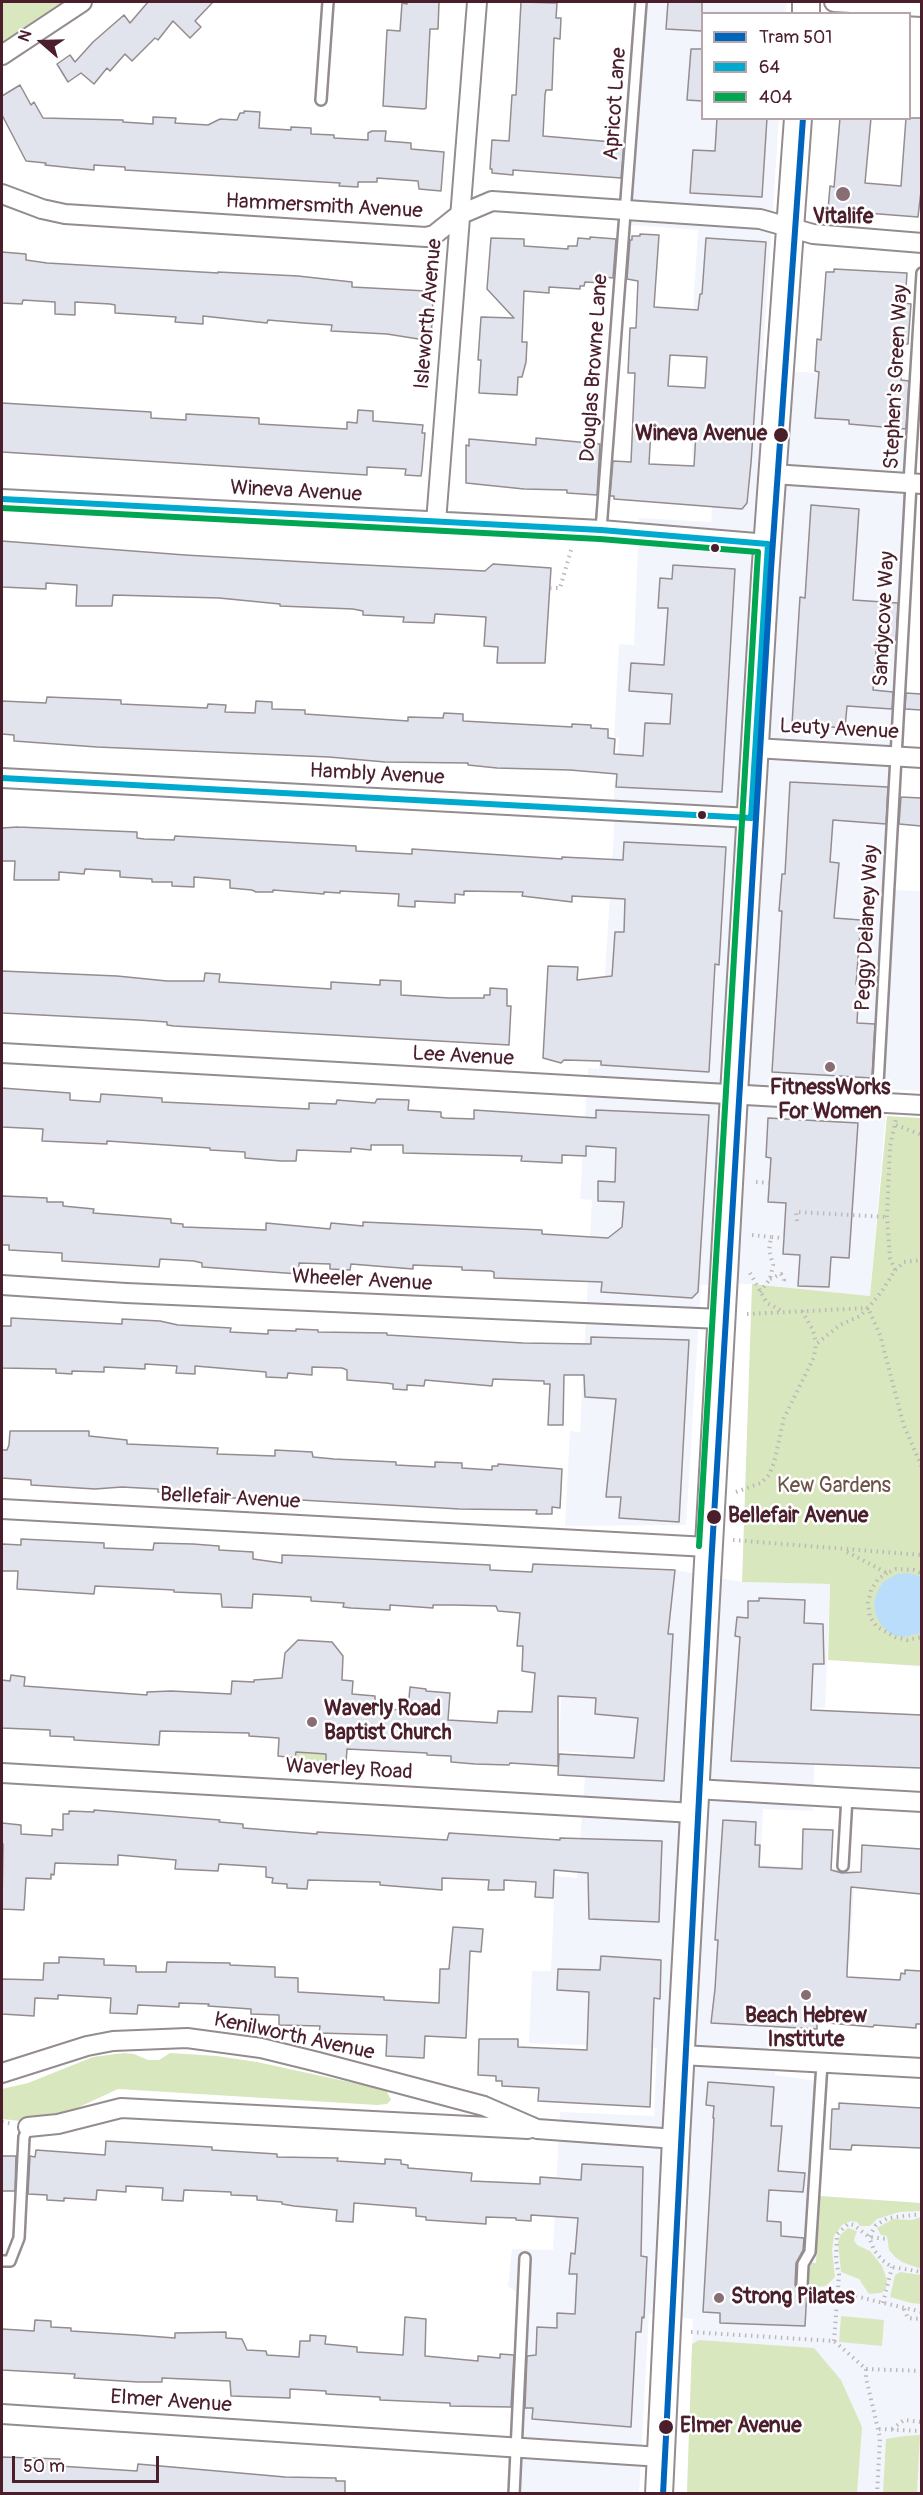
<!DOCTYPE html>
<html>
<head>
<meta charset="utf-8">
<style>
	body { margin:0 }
	#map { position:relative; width:923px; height:2495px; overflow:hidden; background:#fff; font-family:Pangolin,sans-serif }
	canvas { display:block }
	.frame { position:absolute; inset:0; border:3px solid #4a1f2b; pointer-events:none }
	.legend { position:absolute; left:701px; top:12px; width:210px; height:108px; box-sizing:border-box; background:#fff; border:2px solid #b7a5aa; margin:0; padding:8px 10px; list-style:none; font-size:18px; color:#4a1f2b }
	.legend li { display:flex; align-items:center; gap:12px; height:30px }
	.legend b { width:30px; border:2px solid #b7a5aa }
	.north { position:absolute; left:12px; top:12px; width:60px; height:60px; -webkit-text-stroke:4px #fff; paint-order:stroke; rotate:290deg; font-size:16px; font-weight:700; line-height:24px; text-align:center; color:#4a1f2b }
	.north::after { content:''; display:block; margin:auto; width:21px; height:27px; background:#4a1f2b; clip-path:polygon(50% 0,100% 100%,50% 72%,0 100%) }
	.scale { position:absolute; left:12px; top:2456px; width:147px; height:27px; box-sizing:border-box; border:3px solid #4a1f2b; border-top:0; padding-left:8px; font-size:18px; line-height:21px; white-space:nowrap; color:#4a1f2b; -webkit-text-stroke:4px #fff; paint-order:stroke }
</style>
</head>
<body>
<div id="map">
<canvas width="923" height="2495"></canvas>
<div class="frame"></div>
<ul class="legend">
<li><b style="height:8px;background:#0065bd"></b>Tram 501</li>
<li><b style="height:8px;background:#00a9ce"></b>64</li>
<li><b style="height:8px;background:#00a651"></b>404</li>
</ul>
<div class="north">N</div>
<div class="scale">50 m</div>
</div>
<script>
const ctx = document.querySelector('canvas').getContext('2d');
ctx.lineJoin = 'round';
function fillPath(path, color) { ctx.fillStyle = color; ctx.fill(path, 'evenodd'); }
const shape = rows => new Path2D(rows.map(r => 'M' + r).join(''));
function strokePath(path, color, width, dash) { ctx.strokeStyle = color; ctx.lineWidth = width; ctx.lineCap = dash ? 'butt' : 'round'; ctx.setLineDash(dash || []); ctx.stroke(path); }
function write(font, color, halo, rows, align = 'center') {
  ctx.font = font + ' Pangolin,sans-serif'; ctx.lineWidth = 5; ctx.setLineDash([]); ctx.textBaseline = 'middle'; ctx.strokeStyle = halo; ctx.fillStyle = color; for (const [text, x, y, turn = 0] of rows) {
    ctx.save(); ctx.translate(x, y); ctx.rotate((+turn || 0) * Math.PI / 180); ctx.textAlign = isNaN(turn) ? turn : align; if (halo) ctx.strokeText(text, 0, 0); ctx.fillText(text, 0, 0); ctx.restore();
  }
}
fillPath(shape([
	[645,2,787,2,786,13,702,14,702,118,779,119,762,369,919,381,892,890,921,891,921,1091,888,1089,870,1296,753,1284,701,1285,686,1525,565,1526,570,1431,580,1432,592,1200,580,1199,588,1068,599,1069,614,831,614,790,619,738,614,737,619,644,634,645,639,518,711,522,716,460,692,457,692,442,701,442,708,312,693,310,698,230,631,225],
	[623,1568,675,1570,742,1582,830,1584,825,1708,816,1708,813,1811,763,1809,760,1865,855,1870,850,1953,783,1952,775,2075,825,2082,820,2196,921,2203,921,2493,687,2493,693,2319,649,2314,639,2493,517,2493,517,2338,514,2334,518,2293,508,2286,512,2249,553,2250,560,2112,654,2116,657,2048,529,2043,532,1971,551,1971,555,1876,577,1878,587,1753,559,1751,561,1696,533,1695,535,1673,522,1671,523,1649,616,1653]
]), '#f3f5fd');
fillPath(shape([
	[2,2,63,2,2,43],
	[887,1116,921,1118,921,1666,828,1660,830,1584,742,1582,752,1284,870,1296],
	[296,1752,326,1754,326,1763,294,1762,292,1758,295,1757],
	[124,2053,134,2054,148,2060,159,2060,170,2053,217,2056,257,2062,386,2090,391,2100,387,2104,377,2105,118,2089,64,2114,20,2121,2,2119,2,2089,28,2083,93,2057],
	[819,2196,921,2203,921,2211,899,2212,877,2219,870,2226,860,2226,857,2222,851,2221,842,2225,834,2236,832,2250,835,2277,826,2286,814,2287,807,2286,808,2263,816,2263],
	[921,2217,921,2269,902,2262,895,2257,889,2250,887,2236,881,2235,877,2228,893,2219,912,2220],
	[848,2228,857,2231,854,2240,857,2245,870,2251,882,2266,887,2280,886,2289,881,2293,869,2294,859,2279,841,2272,838,2243,840,2235],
	[900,2272,921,2275,921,2304,911,2303,890,2297,895,2275],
	[841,2316,884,2320,882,2346,839,2342],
	[699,2340,814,2348,841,2380,862,2427,857,2493,687,2492,692,2344],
	[920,2435,917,2493,883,2493,886,2439,904,2436]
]), '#d9e7bf');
fillPath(shape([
	[909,1573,921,1577,921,1633,903,1637,891,1634,882,1626,876,1616,874,1604,877,1592,883,1582,897,1574]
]), '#b9ddfb');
const building = shape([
	[148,2,213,2,195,21,201,27,190,38,173,21,158,40,155,38,132,61,125,54,110,71,107,68,94,84,81,73,68,82,57,64,70,55,75,62,93,42,124,15,130,23,148,2],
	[407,2,439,2,438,29,430,29,426,108,424,109,383,106,387,30,400,31,402,3,407,4,407,2],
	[521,2,557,3,556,18,561,18,560,39,554,38,552,90,546,90,545,95,543,136,624,143,621,178,513,170,513,175,492,173,492,169,490,169,492,140,509,141,512,95,516,95,521,2],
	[668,2,702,2,702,31,666,29,668,2],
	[691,49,702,49,702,101,687,100,691,49],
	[20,85,31,105,34,102,43,118,123,120,123,122,153,124,153,117,176,118,175,123,208,125,220,119,237,120,240,113,244,113,244,111,260,112,259,128,291,130,291,127,311,128,311,134,334,135,334,138,368,140,368,133,372,131,386,131,385,141,411,143,411,149,444,152,441,191,419,189,418,181,377,178,377,182,358,182,358,187,339,186,340,183,125,170,125,167,94,165,94,170,73,168,45,165,46,163,26,161,2,115,2,96,20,85],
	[717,118,767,118,762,197,690,193,693,150,715,151,717,118],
	[840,118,871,118,865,183,901,186,906,118,921,118,921,191,918,217,828,210,830,186,834,187,840,118],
	[640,234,659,235,654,307,698,310,700,294,702,294,706,238,766,242,751,463,747,503,742,509,614,499,614,496,610,496,613,461,631,462,635,373,628,373,630,328,636,328,638,281,627,279,630,240,632,240,632,236,640,236,640,234],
	[670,355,707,357,705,388,668,386,670,355],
	[651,429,696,433,694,466,649,464,651,429],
	[590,237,616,239,613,278,605,277,604,283,585,282,584,286,580,286,580,289,549,287,549,293,524,291,522,342,527,342,526,362,522,377,518,377,517,395,479,393,481,360,478,360,481,317,514,318,487,289,491,238,524,239,524,246,568,249,568,246,577,246,578,238,590,239,590,237],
	[2,252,26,254,26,260,47,263,218,273,218,272,298,276,352,282,352,287,427,291,427,298,433,298,431,341,387,334,331,331,332,325,303,323,268,320,267,323,203,316,203,324,175,322,176,317,115,313,115,305,110,304,75,302,75,315,55,314,55,302,23,300,22,304,2,303,2,252],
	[834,269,907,273,905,303,911,304,908,344,903,344,901,380,909,381,906,429,849,424,849,420,815,418,819,372,815,371,817,339,821,340,826,272,834,272,834,269],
	[2,403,151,412,151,418,186,420,186,414,259,418,259,424,347,429,347,422,357,423,358,410,373,411,373,421,423,425,422,433,425,433,422,469,421,476,405,475,406,469,367,467,367,475,2,452,2,403],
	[536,438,600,444,597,495,567,493,567,490,524,489,466,483,466,445,469,446,469,439,536,445,536,438],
	[811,505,859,509,853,600,898,603,896,640,877,639,873,690,893,692,892,709,847,706,845,728,792,724,800,597,805,598,811,505],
	[2,541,185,555,325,563,485,571,493,564,551,568,545,663,497,663,498,647,484,646,486,617,435,614,434,623,403,622,404,617,363,615,363,611,353,609,280,606,280,604,219,598,113,595,112,606,76,606,77,585,46,583,46,589,2,587,2,541],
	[673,565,735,569,722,792,616,787,617,774,570,770,497,768,468,765,468,763,385,762,329,757,97,747,14,741,14,735,2,734,2,701,46,703,47,697,121,700,121,704,207,708,208,704,226,705,225,712,255,713,256,701,272,702,272,709,305,710,305,714,408,721,408,717,443,718,444,713,463,714,463,721,572,727,572,724,591,725,591,728,608,729,608,738,615,739,614,754,643,756,645,723,670,724,672,694,629,691,631,663,664,665,668,608,658,608,660,578,672,579,673,565],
	[906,693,921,694,921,710,905,709,906,693],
	[790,782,888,787,886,824,833,820,830,862,839,863,834,918,861,920,856,984,859,985,857,1023,875,1024,872,1078,772,1072,782,911,779,911,782,874,785,874,790,782],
	[901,797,921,798,921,826,899,824,901,797],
	[18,827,137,832,137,838,144,839,174,840,175,836,356,846,356,851,412,854,412,849,562,859,562,857,623,860,624,842,726,847,719,965,715,964,709,1072,601,1065,601,1061,564,1060,561,1063,543,1058,548,966,578,967,577,980,612,976,615,932,624,932,625,899,572,896,572,902,522,896,523,892,464,891,464,895,455,894,455,903,415,901,415,907,398,906,399,894,340,891,340,893,324,892,324,894,273,890,273,892,256,892,252,890,230,888,230,880,194,877,194,887,172,886,172,882,152,882,152,879,120,877,120,871,85,869,84,874,59,872,59,880,14,880,15,861,2,861,2,828,18,827],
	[2,971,117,976,167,981,204,981,205,973,220,974,219,982,331,989,331,982,380,985,380,980,401,981,401,995,449,998,484,998,484,995,490,995,490,988,507,989,507,1006,511,1006,509,1045,174,1026,167,1025,167,1022,138,1020,2,1013,2,971],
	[2,1088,70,1093,70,1100,100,1102,101,1094,162,1098,162,1102,309,1109,309,1103,336,1104,337,1100,375,1103,377,1099,409,1100,408,1110,441,1112,441,1117,444,1118,474,1119,474,1110,596,1118,596,1110,709,1115,698,1292,692,1298,601,1292,602,1282,494,1278,494,1272,491,1271,462,1270,462,1267,413,1265,413,1269,351,1264,350,1270,330,1269,330,1264,299,1263,299,1274,202,1267,202,1263,194,1261,160,1259,159,1267,62,1261,62,1253,9,1250,9,1245,2,1245,2,1196,47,1198,47,1202,63,1202,63,1206,94,1209,93,1213,171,1219,171,1223,183,1224,183,1227,266,1230,266,1223,330,1229,331,1223,363,1226,363,1222,542,1230,542,1234,608,1238,622,1227,624,1202,598,1201,598,1181,615,1182,616,1148,586,1146,586,1156,562,1155,562,1163,521,1161,522,1156,403,1153,403,1145,371,1145,371,1150,351,1148,351,1152,297,1150,296,1161,281,1161,245,1158,245,1152,210,1150,210,1148,107,1141,107,1144,42,1141,43,1129,2,1127,2,1088],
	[768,1118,858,1123,849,1258,831,1257,829,1287,798,1286,800,1255,783,1254,786,1203,768,1202,771,1158,766,1157,768,1118],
	[11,1318,122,1324,122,1319,160,1321,178,1325,231,1328,230,1332,268,1334,268,1330,296,1331,296,1329,318,1330,318,1332,387,1333,387,1335,523,1343,591,1344,591,1337,689,1340,679,1522,619,1518,621,1497,606,1497,616,1399,585,1397,584,1375,564,1375,563,1425,548,1425,550,1384,544,1384,544,1381,493,1379,492,1386,425,1380,424,1386,407,1385,407,1390,393,1389,393,1384,386,1383,347,1380,347,1370,342,1368,312,1367,312,1375,288,1373,287,1378,266,1377,266,1372,195,1366,195,1374,176,1373,177,1366,145,1364,145,1369,104,1367,104,1372,72,1371,72,1374,56,1373,56,1369,2,1368,2,1326,11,1326,11,1318],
	[10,1431,89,1431,89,1436,127,1440,127,1444,218,1448,217,1454,275,1456,275,1450,312,1452,313,1457,334,1459,396,1462,396,1465,435,1467,435,1462,462,1463,462,1468,492,1470,492,1466,498,1466,498,1464,562,1469,560,1508,552,1507,552,1514,536,1514,537,1510,459,1509,265,1498,215,1498,158,1492,158,1489,122,1487,95,1489,31,1485,31,1480,2,1478,2,1450,7,1450,9,1445,10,1431],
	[21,1539,104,1543,104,1548,153,1550,154,1543,193,1544,219,1546,219,1550,253,1552,253,1559,282,1563,282,1555,309,1556,490,1565,490,1570,532,1572,533,1564,675,1570,668,1634,673,1634,664,1781,558,1775,559,1754,634,1758,638,1718,595,1714,596,1698,558,1696,558,1766,510,1763,509,1765,475,1764,451,1762,451,1756,427,1755,427,1753,347,1749,346,1763,326,1763,326,1754,296,1752,295,1758,278,1756,279,1738,249,1736,249,1733,160,1731,159,1745,74,1740,74,1737,50,1736,50,1730,2,1728,2,1680,10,1681,11,1675,25,1677,24,1686,147,1695,147,1692,171,1691,231,1694,232,1681,254,1682,254,1680,282,1678,285,1653,298,1640,332,1642,343,1656,342,1680,353,1681,352,1694,375,1696,375,1709,408,1710,410,1687,426,1689,426,1691,450,1693,448,1720,497,1723,498,1711,532,1712,535,1673,522,1671,523,1646,517,1646,520,1613,498,1611,496,1606,453,1605,433,1605,433,1608,390,1605,390,1610,351,1608,343,1607,344,1603,311,1601,311,1597,253,1594,252,1608,222,1607,221,1594,174,1592,174,1590,95,1586,94,1594,17,1589,18,1571,2,1571,2,1544,21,1545,21,1539],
	[759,1598,805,1600,804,1623,823,1624,824,1664,813,1664,811,1710,921,1715,921,1768,731,1761,740,1637,735,1636,737,1617,748,1618,748,1601,759,1601,759,1598],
	[94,1810,220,1820,219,1822,243,1824,243,1828,317,1834,317,1832,350,1834,447,1840,449,1833,560,1840,560,1838,662,1841,659,1922,589,1919,588,1873,554,1870,553,1898,535,1897,536,1882,504,1880,504,1890,488,1890,489,1880,442,1878,442,1890,380,1885,380,1882,308,1880,307,1889,287,1888,287,1884,272,1883,273,1878,266,1877,266,1867,219,1864,218,1871,175,1869,176,1860,118,1855,118,1865,55,1863,54,1875,51,1874,51,1879,26,1878,24,1910,2,1909,3,1844,2,1843,2,1823,21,1825,21,1834,52,1836,52,1829,63,1830,63,1814,69,1814,69,1811,94,1812,94,1810],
	[723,1820,756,1822,755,1845,760,1845,759,1867,802,1869,803,1829,833,1830,831,1870,842,1873,861,1872,862,1845,921,1849,921,1894,851,1887,847,1973,847,1977,900,1980,901,1973,905,1974,905,1970,921,1971,921,2024,916,2024,916,2028,874,2025,873,2027,817,2022,817,2029,711,2023,715,1989,718,1940,715,1940,723,1820],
	[453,1927,483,1929,481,1952,470,1951,466,2038,425,2036,424,2058,386,2056,387,2035,319,2033,320,2026,279,2025,279,2015,251,2014,251,2009,208,2006,209,2004,179,2003,179,2007,138,2005,137,2014,110,2013,111,1998,58,1995,58,1999,35,1998,34,2016,2,2014,2,1979,43,1980,44,1963,59,1963,59,1957,104,1959,104,1965,136,1966,136,1972,166,1972,167,1962,230,1963,230,1965,275,1967,275,1977,298,1978,298,1992,384,1997,384,2000,439,2003,440,1969,449,1969,453,1927],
	[601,1956,661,1960,660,1999,654,1998,650,2107,538,2101,539,2088,502,2086,502,2081,496,2081,496,2076,478,2075,479,2039,518,2039,518,2047,587,2050,589,1992,557,1990,558,1969,600,1970,601,1956],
	[708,2082,774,2087,771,2126,782,2126,778,2171,805,2173,803,2192,769,2190,767,2221,781,2222,781,2236,804,2238,803,2250,796,2263,795,2285,799,2291,807,2290,805,2326,720,2323,720,2313,703,2312,714,2118,713,2118,714,2106,706,2105,708,2082],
	[839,2103,921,2108,921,2148,852,2145,851,2150,830,2149,832,2109,839,2109,839,2103],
	[106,2141,212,2147,212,2150,277,2154,277,2157,338,2158,337,2161,385,2164,385,2159,401,2160,401,2164,408,2165,408,2168,472,2173,471,2181,540,2184,540,2177,581,2180,582,2164,643,2167,641,2256,647,2257,644,2318,642,2317,641,2332,636,2332,631,2427,532,2419,533,2408,525,2408,527,2356,536,2355,537,2327,557,2328,557,2313,575,2314,577,2274,569,2274,571,2253,575,2254,578,2218,531,2215,531,2221,516,2220,516,2218,486,2217,486,2224,426,2220,426,2217,416,2216,416,2208,354,2203,353,2222,336,2221,337,2210,294,2206,282,2204,282,2202,257,2200,257,2196,231,2195,231,2192,184,2190,183,2201,162,2200,163,2188,126,2186,126,2192,97,2190,96,2200,64,2198,64,2201,47,2200,47,2195,28,2194,30,2156,35,2157,36,2150,105,2155,106,2141],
	[2,2156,16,2156,15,2191,2,2191,2,2156],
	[405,2317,426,2319,425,2356,478,2361,478,2356,500,2358,500,2354,514,2355,511,2407,450,2406,450,2403,380,2400,380,2397,326,2394,326,2391,290,2389,290,2398,231,2396,230,2381,162,2378,162,2382,138,2382,74,2378,75,2374,2,2370,2,2329,34,2331,35,2320,51,2321,51,2327,71,2328,71,2331,135,2335,175,2338,175,2333,226,2332,226,2338,242,2339,247,2350,266,2351,267,2355,299,2357,300,2341,310,2341,310,2335,326,2336,325,2344,357,2347,357,2352,403,2355,405,2317],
	[2,2457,60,2459,59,2466,137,2471,138,2464,285,2477,336,2478,336,2481,345,2481,345,2493,2,2493,2,2457]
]);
fillPath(building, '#e2e4ed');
strokePath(building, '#948c8e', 1.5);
const lane = shape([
	[321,100,328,2],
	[909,483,922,273],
	[601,530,641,2],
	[877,1102,911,484],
	[843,1866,847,1797],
	[2,2261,10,2261,19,2238,24,2137,28,2127],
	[802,2285,803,2264,810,2252,822,2063],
	[514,2494,525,2258]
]);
const street = shape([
	[834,2,922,7],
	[2,55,82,2],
	[2,194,42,209,65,214,426,237,434,235,459,215,492,201,760,219,813,234,922,243],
	[773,474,922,484],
	[2,499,601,530,768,544],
	[436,522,477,2],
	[755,748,922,758],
	[2,778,751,818],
	[2,1053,922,1105],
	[2,1285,126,1293,721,1319],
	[2,1509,708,1547],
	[2,1773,694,1813],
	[695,1789,922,1802],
	[681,2055,922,2068],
	[2,2073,87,2046,113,2041,187,2038,261,2048,318,2062,484,2106,537,2129,676,2139],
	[28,2127,58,2124,121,2108,528,2129],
	[2,2414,661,2457]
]);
const secondary = shape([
	[806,14,806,2],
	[659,2494,676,2139,734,1094,765,577,798,118]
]);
strokePath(lane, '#948c8e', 14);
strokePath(street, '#948c8e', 22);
strokePath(secondary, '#948c8e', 30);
strokePath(shape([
	[550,588,560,588,572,547],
	[896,1125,922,1135],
	[756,1182,769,1183],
	[797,1221,796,1212,887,1217],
	[752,1235,771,1237],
	[895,1270,890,1258,887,1217,890,1146,896,1119],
	[750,1273,767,1303,784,1312],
	[770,1279,781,1274,784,1280,781,1284],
	[760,1292,770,1279,773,1265,769,1250,771,1237,784,1238],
	[802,1311,813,1330,816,1343],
	[747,1314,868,1308,882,1291,895,1270,904,1262,922,1260],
	[736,1492,761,1483,769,1475,774,1463,784,1418,814,1357,816,1344,840,1325,860,1316,868,1308,880,1335,904,1426,922,1467],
	[733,1540,922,1555],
	[847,1552,887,1573,896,1569,914,1570,922,1574],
	[887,1573,878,1579,871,1590,868,1603,870,1617,876,1626,895,1637,907,1640,922,1637],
	[2,2122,13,2124],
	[922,2214,888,2218,876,2225,869,2237,874,2250,882,2260,892,2267,922,2272],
	[838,2292,922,2312],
	[883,2303,892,2267],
	[904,2309,908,2318,922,2319],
	[691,2332,834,2341,866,2369,866,2378,880,2438,877,2494],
	[834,2341,839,2275,836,2260,837,2234,848,2224,854,2225,869,2237,887,2239],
	[866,2369,922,2371],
	[879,2429,921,2431],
	[892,2429,904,2420,921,2422]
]), '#bdb8b9', 4, [1.5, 4.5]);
strokePath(lane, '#fff', 9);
strokePath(street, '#fff', 18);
strokePath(secondary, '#fff', 26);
strokePath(shape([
	[2,499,601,530,768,544],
	[2,778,751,818,768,544]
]), '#00a9ce', 6);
strokePath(shape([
	[2,508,600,539,758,552,699,1546]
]), '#00a651', 6);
strokePath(shape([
	[663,2494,711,1566,771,569,803,118]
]), '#0065bd', 6);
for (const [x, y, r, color] of [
	[843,194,8,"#896d75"],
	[781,435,8,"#4a1f2b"],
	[715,548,5,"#4a1f2b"],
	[702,815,5,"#4a1f2b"],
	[830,1067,6,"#896d75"],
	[714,1517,8,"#4a1f2b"],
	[312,1722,6,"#896d75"],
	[806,1995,6,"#896d75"],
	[719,2298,6,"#896d75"],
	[666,2427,8,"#4a1f2b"]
]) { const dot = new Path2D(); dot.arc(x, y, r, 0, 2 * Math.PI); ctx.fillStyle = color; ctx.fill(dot); strokePath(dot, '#fff', 2); }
write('21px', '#4a1f2b', '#fff', [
	["Apricot Lane",616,104,-86],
	["Hammersmith Avenue",324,207,3],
	["Isleworth Avenue",429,314,-85],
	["Douglas Browne Lane",595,368,-86],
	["Stephen's Green Way",897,377,-87],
	["Wineva Avenue",296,492,3],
	["Sandycove Way",885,619,-87],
	["Leuty Avenue",839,730,3],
	["Hambly Avenue",377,775,3],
	["Peggy Delaney Way",868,928,-87],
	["Lee Avenue",463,1057,3],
	["Wheeler Avenue",362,1281,3],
	["Bellefair Avenue",230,1499,3],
	["Waverley Road",349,1770,3],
	["Kenilworth Avenue",294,2037,12],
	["Elmer Avenue",171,2402,4]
]);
write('bold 21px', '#4a1f2b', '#fff', [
	["Vitalife",843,218],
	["FitnessWorks",830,1089],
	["For Women",830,1113],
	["Waverly Road",324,1710,"left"],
	["Baptist Church",324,1734,"left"],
	["Beach Hebrew",806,2017],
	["Institute",806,2041],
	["Strong Pilates",731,2298,"left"]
]);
write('bold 21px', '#4a1f2b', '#fff', [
	["Wineva Avenue",767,435,"right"],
	["Bellefair Avenue",728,1517],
	["Elmer Avenue",680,2427]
], 'left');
write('21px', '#6c5548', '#fff', [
	["Kew Gardens",834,1487]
]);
</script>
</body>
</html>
